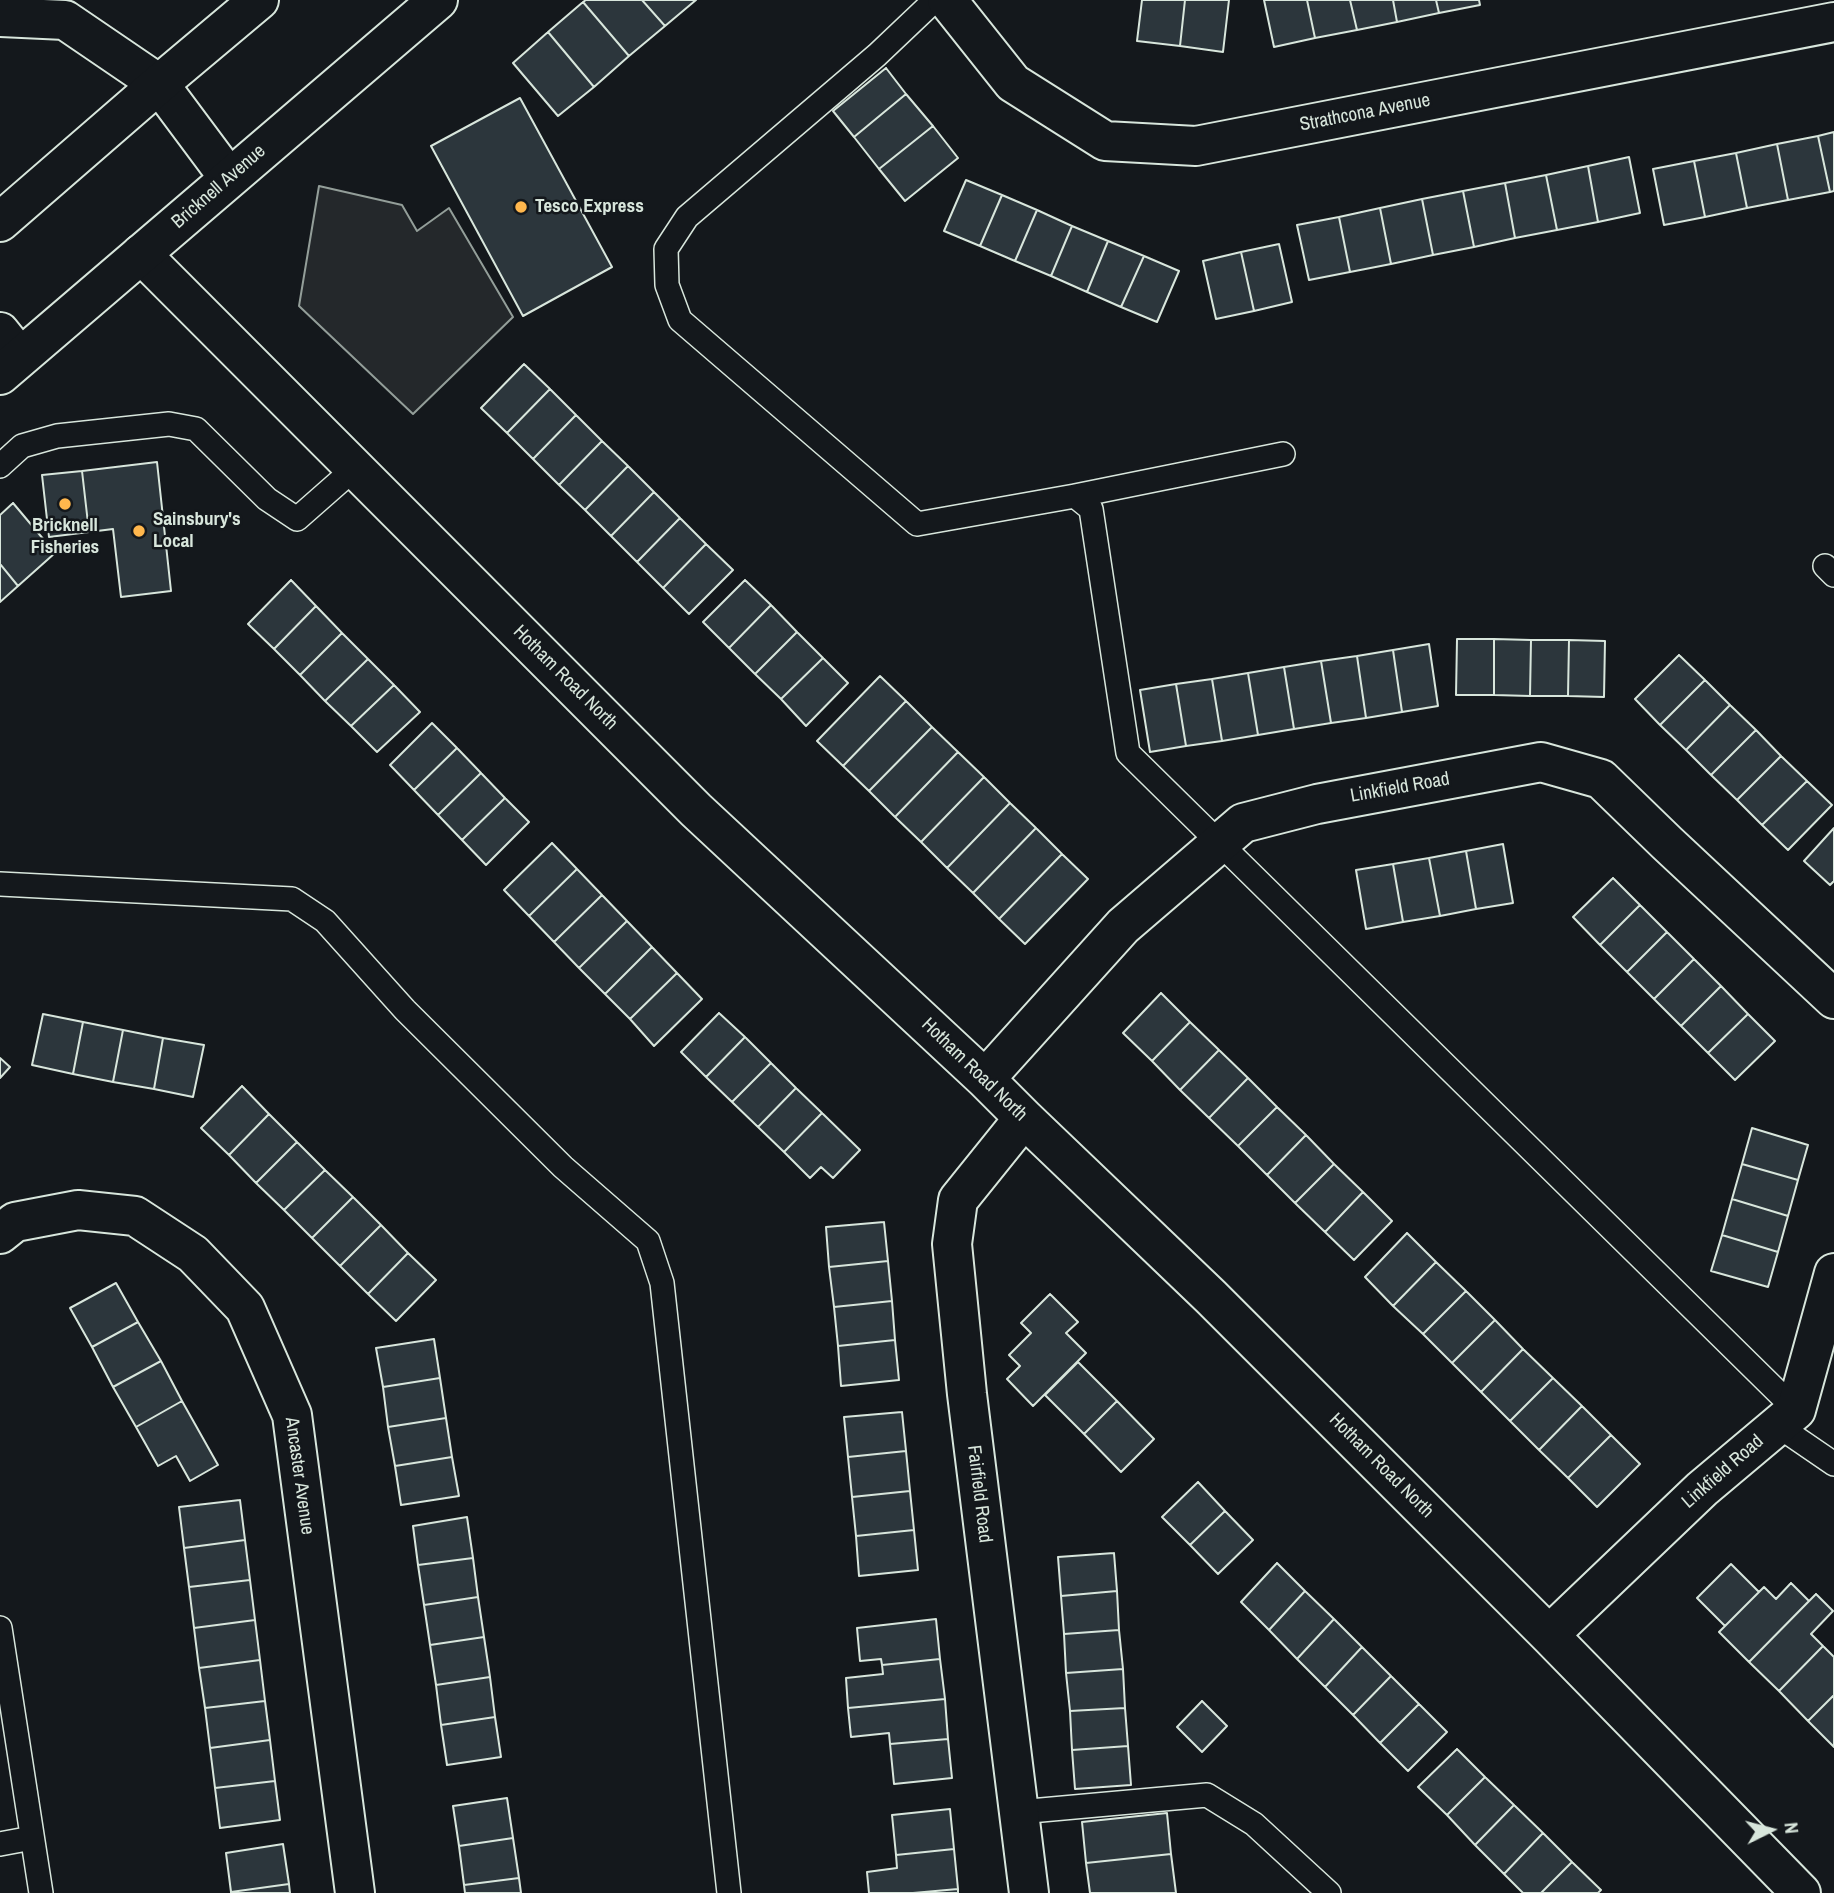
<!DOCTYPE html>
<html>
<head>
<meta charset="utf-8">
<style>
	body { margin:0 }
	#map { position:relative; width:1834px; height:1893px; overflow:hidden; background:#14181c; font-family:"Archivo Narrow",sans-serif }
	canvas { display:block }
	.north { position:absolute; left:1736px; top:1795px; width:70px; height:70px; -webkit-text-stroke:5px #14181c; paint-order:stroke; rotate:84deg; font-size:19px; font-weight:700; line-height:28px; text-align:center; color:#d8e6dc }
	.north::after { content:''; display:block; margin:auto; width:24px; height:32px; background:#d8e6dc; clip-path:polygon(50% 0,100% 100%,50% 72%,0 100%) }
</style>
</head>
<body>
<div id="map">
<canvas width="1834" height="1893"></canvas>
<div class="north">N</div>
</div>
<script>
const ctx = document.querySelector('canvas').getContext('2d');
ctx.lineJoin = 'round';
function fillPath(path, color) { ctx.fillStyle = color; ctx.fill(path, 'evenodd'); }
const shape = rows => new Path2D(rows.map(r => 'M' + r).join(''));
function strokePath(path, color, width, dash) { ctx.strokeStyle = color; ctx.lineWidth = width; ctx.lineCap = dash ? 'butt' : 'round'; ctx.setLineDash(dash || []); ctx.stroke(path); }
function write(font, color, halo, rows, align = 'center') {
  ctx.font = font + ' "Archivo Narrow",sans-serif'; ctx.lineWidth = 5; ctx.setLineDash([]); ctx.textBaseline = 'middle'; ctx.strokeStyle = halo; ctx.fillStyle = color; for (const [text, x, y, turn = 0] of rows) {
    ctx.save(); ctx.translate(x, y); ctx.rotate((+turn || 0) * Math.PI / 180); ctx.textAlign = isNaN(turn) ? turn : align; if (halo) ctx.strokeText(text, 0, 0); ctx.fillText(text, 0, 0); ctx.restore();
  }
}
const parking = shape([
	[319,186,402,205,417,231,449,208,513,317,413,414,299,306,319,186]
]);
fillPath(parking, '#24282b');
strokePath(parking, '#939e99', 2);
const building = shape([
	[586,0,642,0,665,26,629,56,583,2,586,0],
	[642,0,696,0,665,26,642,0],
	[1142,0,1185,0,1180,46,1137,41,1142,0],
	[1185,0,1229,0,1223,52,1180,46,1185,0],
	[1264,0,1307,0,1315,38,1274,47,1264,0],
	[1307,0,1350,0,1357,30,1315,38,1307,0],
	[1350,0,1393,0,1397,22,1357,30,1350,0],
	[1393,0,1436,0,1439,13,1397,22,1393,0],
	[1436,0,1479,0,1480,5,1439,13,1436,0],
	[583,2,629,56,594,87,548,32,583,2],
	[548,32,594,87,558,116,513,63,548,32],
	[886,68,906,94,854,137,833,111,886,68],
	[906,94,933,126,879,169,854,137,906,94],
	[520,98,612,267,523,316,431,146,520,98],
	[933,126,958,158,905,201,879,169,933,126],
	[1834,132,1834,191,1830,192,1818,136,1834,132],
	[1818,136,1830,192,1788,200,1777,144,1818,136],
	[1777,144,1788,200,1747,208,1736,153,1777,144],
	[1736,153,1747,208,1705,217,1694,161,1736,153],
	[1629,157,1640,213,1598,222,1588,166,1629,157],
	[1694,161,1705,217,1664,225,1653,169,1694,161],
	[1588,166,1598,222,1557,230,1546,175,1588,166],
	[1546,175,1557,230,1515,238,1505,183,1546,175],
	[966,180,1002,195,980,246,944,231,966,180],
	[1505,183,1515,238,1474,247,1463,191,1505,183],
	[1463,191,1474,247,1433,255,1422,199,1463,191],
	[1002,195,1037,210,1015,261,980,246,1002,195],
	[1422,199,1433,255,1391,264,1380,208,1422,199],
	[1380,208,1391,264,1350,272,1339,217,1380,208],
	[1037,210,1072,226,1051,276,1015,261,1037,210],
	[1339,217,1350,272,1309,280,1297,225,1339,217],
	[1072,226,1108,241,1087,292,1051,276,1072,226],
	[1108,241,1144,256,1121,307,1087,292,1108,241],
	[1279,244,1292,302,1254,311,1241,252,1279,244],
	[1241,252,1254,311,1216,319,1203,261,1241,252],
	[1144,256,1179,271,1157,322,1121,307,1144,256],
	[524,364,550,389,507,433,481,408,524,364],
	[550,389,576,415,533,459,507,433,550,389],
	[576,415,602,441,559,485,533,459,576,415],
	[602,441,628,466,585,510,559,485,602,441],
	[157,462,171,591,121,597,113,529,89,532,82,471,157,462],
	[628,466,654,492,611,536,585,510,628,466],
	[82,471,89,532,49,537,42,475,82,471],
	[654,492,680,518,637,562,611,536,654,492],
	[13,503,55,553,18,586,0,564,0,515,13,503],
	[680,518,706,544,663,588,637,562,680,518],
	[706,544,733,570,689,614,663,588,706,544],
	[0,564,18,586,0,602,0,564],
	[291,580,316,606,274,649,248,624,291,580],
	[745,580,771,605,729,648,703,622,745,580],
	[771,605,797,632,755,674,729,648,771,605],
	[316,606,342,633,300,675,274,649,316,606],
	[797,632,823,658,781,699,755,674,797,632],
	[342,633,368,659,325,701,300,675,342,633],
	[1457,639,1494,639,1494,695,1456,695,1457,639],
	[1494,639,1531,640,1530,696,1494,695,1494,639],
	[1531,640,1569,640,1568,696,1530,696,1531,640],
	[1569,640,1605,641,1604,697,1568,696,1569,640],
	[1429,644,1438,706,1402,712,1393,650,1429,644],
	[1393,650,1402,712,1366,718,1357,656,1393,650],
	[1679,655,1705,680,1660,725,1635,699,1679,655],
	[1357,656,1366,718,1331,723,1321,661,1357,656],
	[823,658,848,683,806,726,781,699,823,658],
	[368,659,394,685,351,726,325,701,368,659],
	[1321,661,1331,723,1294,729,1284,667,1321,661],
	[1284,667,1294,729,1258,735,1248,673,1284,667],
	[1248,673,1258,735,1222,741,1212,679,1248,673],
	[880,676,906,701,843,766,817,741,880,676],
	[1212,679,1222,741,1186,746,1176,684,1212,679],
	[1705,680,1730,705,1686,750,1660,725,1705,680],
	[1176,684,1186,746,1150,752,1140,690,1176,684],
	[394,685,420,712,377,752,351,726,394,685],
	[906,701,932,727,869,791,843,766,906,701],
	[1730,705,1756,730,1711,775,1686,750,1730,705],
	[432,723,457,748,414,790,390,765,432,723],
	[932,727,958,752,895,817,869,791,932,727],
	[1756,730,1781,756,1737,800,1711,775,1756,730],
	[457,748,481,773,438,815,414,790,457,748],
	[958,752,984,777,921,842,895,817,958,752],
	[1781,756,1807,781,1762,825,1737,800,1781,756],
	[481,773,505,798,462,840,438,815,481,773],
	[984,777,1010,803,947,868,921,842,984,777],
	[1807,781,1832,805,1788,850,1762,825,1807,781],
	[505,798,529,822,486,865,462,840,505,798],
	[1010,803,1036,828,973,893,947,868,1010,803],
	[1036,828,1062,854,999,919,973,893,1036,828],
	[1834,828,1834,881,1830,885,1804,861,1834,828],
	[552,843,577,869,529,916,504,890,552,843],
	[1503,844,1513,903,1476,909,1466,851,1503,844],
	[1466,851,1476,909,1440,916,1429,858,1466,851],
	[1062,854,1088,879,1025,944,999,919,1062,854],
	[1429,858,1440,916,1403,922,1393,864,1429,858],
	[1393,864,1403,922,1366,929,1356,870,1393,864],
	[577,869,602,895,554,942,529,916,577,869],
	[1613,878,1640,905,1600,945,1573,917,1613,878],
	[602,895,627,921,579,968,554,942,602,895],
	[1640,905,1667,932,1627,972,1600,945,1640,905],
	[627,921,652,947,605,994,579,968,627,921],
	[1667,932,1694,959,1654,999,1627,972,1667,932],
	[652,947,677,973,630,1019,605,994,652,947],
	[1694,959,1721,986,1681,1026,1654,999,1694,959],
	[677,973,702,999,654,1046,630,1019,677,973],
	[1721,986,1748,1014,1708,1053,1681,1026,1721,986],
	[1161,993,1190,1022,1152,1061,1123,1033,1161,993],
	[719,1013,745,1037,706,1077,681,1052,719,1013],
	[43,1014,83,1022,73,1074,32,1065,43,1014],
	[1748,1014,1775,1041,1735,1080,1708,1053,1748,1014],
	[83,1022,123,1030,113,1082,73,1074,83,1022],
	[1190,1022,1219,1050,1180,1090,1152,1061,1190,1022],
	[123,1030,163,1038,154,1089,113,1082,123,1030],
	[745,1037,771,1063,732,1102,706,1077,745,1037],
	[163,1038,204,1045,193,1097,154,1089,163,1038],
	[1219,1050,1248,1078,1209,1118,1180,1090,1219,1050],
	[0,1058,10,1067,0,1078,0,1058],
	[771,1063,796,1088,758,1127,732,1102,771,1063],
	[1248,1078,1277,1107,1238,1146,1209,1118,1248,1078],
	[242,1086,269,1114,229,1155,201,1128,242,1086],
	[796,1088,822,1113,784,1152,758,1127,796,1088],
	[1277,1107,1306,1135,1267,1175,1238,1146,1277,1107],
	[822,1113,860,1150,833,1178,821,1167,810,1178,784,1152,822,1113],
	[269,1114,297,1142,256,1183,229,1155,269,1114],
	[1752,1128,1808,1145,1798,1180,1742,1164,1752,1128],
	[1306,1135,1334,1164,1295,1203,1267,1175,1306,1135],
	[297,1142,325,1170,284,1210,256,1183,297,1142],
	[1334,1164,1363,1192,1325,1232,1295,1203,1334,1164],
	[1742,1164,1798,1180,1788,1216,1732,1199,1742,1164],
	[325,1170,353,1197,312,1238,284,1210,325,1170],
	[1363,1192,1392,1221,1354,1260,1325,1232,1363,1192],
	[353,1197,381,1225,340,1266,312,1238,353,1197],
	[1732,1199,1788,1216,1778,1252,1722,1235,1732,1199],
	[884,1222,888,1261,829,1267,826,1227,884,1222],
	[381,1225,408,1253,368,1294,340,1266,381,1225],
	[1407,1233,1436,1262,1393,1306,1365,1277,1407,1233],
	[1722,1235,1778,1252,1768,1287,1711,1271,1722,1235],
	[408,1253,436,1280,396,1321,368,1294,408,1253],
	[888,1261,892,1301,834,1307,829,1267,888,1261],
	[1436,1262,1466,1291,1423,1334,1393,1306,1436,1262],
	[116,1283,138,1322,92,1347,70,1308,116,1283],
	[1466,1291,1495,1320,1452,1363,1423,1334,1466,1291],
	[1050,1294,1078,1322,1066,1333,1086,1353,1033,1406,1007,1379,1020,1366,1009,1355,1031,1333,1021,1323,1050,1294],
	[892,1301,895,1340,838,1346,834,1307,892,1301],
	[1495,1320,1523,1349,1481,1392,1452,1363,1495,1320],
	[138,1322,161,1361,113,1387,92,1347,138,1322],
	[434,1339,440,1378,383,1387,376,1348,434,1339],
	[895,1340,899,1380,841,1386,838,1346,895,1340],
	[1523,1349,1553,1378,1510,1421,1481,1392,1523,1349],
	[161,1361,182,1401,136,1427,113,1387,161,1361],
	[1078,1362,1117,1401,1084,1434,1045,1395,1078,1362],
	[440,1378,446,1418,388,1427,383,1387,440,1378],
	[1553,1378,1582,1406,1539,1450,1510,1421,1553,1378],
	[182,1401,218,1465,190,1481,176,1456,158,1466,136,1427,182,1401],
	[1117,1401,1154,1439,1121,1472,1084,1434,1117,1401],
	[1582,1406,1611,1435,1568,1478,1539,1450,1582,1406],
	[902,1412,906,1451,848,1457,844,1417,902,1412],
	[446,1418,452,1457,395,1466,388,1427,446,1418],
	[1611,1435,1640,1464,1597,1507,1568,1478,1611,1435],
	[906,1451,910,1491,852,1497,848,1457,906,1451],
	[452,1457,459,1496,401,1505,395,1466,452,1457],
	[1198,1482,1225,1511,1190,1545,1162,1517,1198,1482],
	[910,1491,914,1530,856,1536,852,1497,910,1491],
	[240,1500,245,1540,184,1548,179,1507,240,1500],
	[1225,1511,1253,1540,1218,1574,1190,1545,1225,1511],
	[467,1517,473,1558,418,1565,413,1526,467,1517],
	[914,1530,918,1570,859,1576,856,1536,914,1530],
	[245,1540,250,1580,189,1587,184,1548,245,1540],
	[1114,1553,1117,1591,1061,1596,1058,1557,1114,1553],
	[473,1558,478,1597,424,1605,418,1565,473,1558],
	[1277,1563,1305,1591,1269,1630,1241,1602,1277,1563],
	[1731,1564,1759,1592,1725,1626,1697,1598,1731,1564],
	[250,1580,255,1620,194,1628,189,1587,250,1580],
	[1791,1583,1809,1601,1749,1662,1719,1632,1764,1587,1776,1599,1791,1583],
	[1117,1591,1119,1630,1064,1634,1061,1596,1117,1591],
	[1305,1591,1334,1619,1297,1659,1269,1630,1305,1591],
	[1816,1594,1833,1611,1811,1634,1823,1646,1779,1691,1749,1662,1816,1594],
	[478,1597,484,1637,430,1645,424,1605,478,1597],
	[936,1619,940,1659,882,1665,881,1659,860,1661,857,1628,936,1619],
	[1334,1619,1362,1647,1325,1687,1297,1659,1334,1619],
	[255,1620,260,1660,199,1668,194,1628,255,1620],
	[1119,1630,1123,1669,1066,1673,1064,1634,1119,1630],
	[484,1637,490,1677,436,1685,430,1645,484,1637],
	[1823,1646,1834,1657,1834,1695,1808,1721,1779,1691,1823,1646],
	[1362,1647,1391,1676,1353,1715,1325,1687,1362,1647],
	[940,1659,945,1699,848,1708,846,1678,883,1674,882,1665,940,1659],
	[260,1660,265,1701,205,1708,199,1668,260,1660],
	[1123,1669,1125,1708,1070,1711,1066,1673,1123,1669],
	[1391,1676,1419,1704,1380,1743,1353,1715,1391,1676],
	[490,1677,495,1717,441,1725,436,1685,490,1677],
	[1834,1695,1834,1747,1808,1721,1834,1695],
	[945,1699,948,1739,890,1744,889,1733,851,1737,848,1708,945,1699],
	[265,1701,270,1740,210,1748,205,1708,265,1701],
	[1202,1701,1227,1726,1202,1752,1177,1727,1202,1701],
	[1419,1704,1447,1732,1408,1771,1380,1743,1419,1704],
	[1125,1708,1128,1746,1072,1750,1070,1711,1125,1708],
	[495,1717,501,1757,447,1765,441,1725,495,1717],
	[948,1739,952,1778,894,1784,890,1744,948,1739],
	[270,1740,275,1781,215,1788,210,1748,270,1740],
	[1128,1746,1131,1785,1075,1789,1072,1750,1128,1746],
	[1457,1749,1485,1777,1447,1815,1418,1787,1457,1749],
	[1485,1777,1514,1805,1475,1845,1447,1815,1485,1777],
	[275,1781,280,1820,220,1828,215,1788,275,1781],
	[507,1798,513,1838,459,1846,453,1806,507,1798],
	[1514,1805,1543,1833,1504,1874,1475,1845,1514,1805],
	[950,1809,954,1849,896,1855,892,1815,950,1809],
	[1167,1813,1171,1854,1086,1863,1082,1822,1167,1813],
	[1543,1833,1572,1862,1541,1893,1523,1893,1504,1874,1543,1833],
	[513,1838,519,1878,464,1885,459,1846,513,1838],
	[283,1844,289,1884,231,1892,226,1853,283,1844],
	[954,1849,958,1889,913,1893,869,1893,867,1872,897,1868,896,1855,954,1849],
	[1171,1854,1176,1893,1090,1893,1086,1863,1171,1854],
	[1572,1862,1601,1890,1598,1893,1541,1893,1572,1862],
	[519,1878,521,1893,465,1893,464,1885,519,1878],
	[289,1884,290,1893,231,1893,231,1892,289,1884],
	[958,1889,958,1893,913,1893,958,1889]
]);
fillPath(building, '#2c363c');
strokePath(building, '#d8e6dc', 2);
const lane = shape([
	[935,0,877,55,687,217,666,249,667,285,680,320,917,524,1075,496,1091,509,1128,753,1796,1410],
	[0,466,22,446,57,436,169,424,196,429,267,499,297,519,355,468],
	[1075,496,1283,454],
	[1825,566,1834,575],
	[0,884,292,899,325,921,405,1010,563,1167,648,1241,662,1283,729,1893],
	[1777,1425,1834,1464],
	[0,1628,41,1893],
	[1019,1812,1207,1795,1254,1824,1329,1893],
	[0,1844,32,1838]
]);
const street = shape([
	[947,0,1013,83,1105,141,1196,146,1834,22],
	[0,17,65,20,159,84,229,178],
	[141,254,696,810,985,1079,1024,1118,1211,1297,1549,1635,1801,1893],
	[0,332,20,357],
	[985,1079,1123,926,1243,823,1317,804,1541,762,1601,779,1667,843,1834,999],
	[1024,1118,958,1200,952,1244,967,1394,1029,1893],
	[0,1234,15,1222,78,1210,135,1216,193,1254,245,1308,292,1415,355,1893],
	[1549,1635,1702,1489,1796,1410,1834,1273]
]);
const secondary = shape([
	[0,222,159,84,259,0],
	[0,375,438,0]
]);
strokePath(lane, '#d8e6dc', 26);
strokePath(street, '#d8e6dc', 42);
strokePath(secondary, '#d8e6dc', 42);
strokePath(lane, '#14181c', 23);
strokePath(street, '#14181c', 38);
strokePath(secondary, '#14181c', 38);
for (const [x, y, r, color] of [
	[521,207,7,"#ffb74d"],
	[65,504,7,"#ffb74d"],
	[139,531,7,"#ffb74d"]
]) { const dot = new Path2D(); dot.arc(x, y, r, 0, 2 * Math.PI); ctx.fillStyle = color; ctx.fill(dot); strokePath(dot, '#14181c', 2.5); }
write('19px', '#d8e6dc', '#14181c', [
	["Strathcona Avenue",1365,113,-11],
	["Bricknell Avenue",219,187,-41],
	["Hotham Road North",565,678,45],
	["Linkfield Road",1400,788,-10],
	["Hotham Road North",974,1070,44],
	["Hotham Road North",1381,1466,45],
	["Linkfield Road",1723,1472,-41],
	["Ancaster Avenue",299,1476,82],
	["Fairfield Road",979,1494,83]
]);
write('bold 19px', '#d8e6dc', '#14181c', [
	["Tesco Express",535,207],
	["Sainsbury's",153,520],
	["Local",153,542],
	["Bricknell",65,526,"center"],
	["Fisheries",65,548,"center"]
], 'left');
</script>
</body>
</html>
